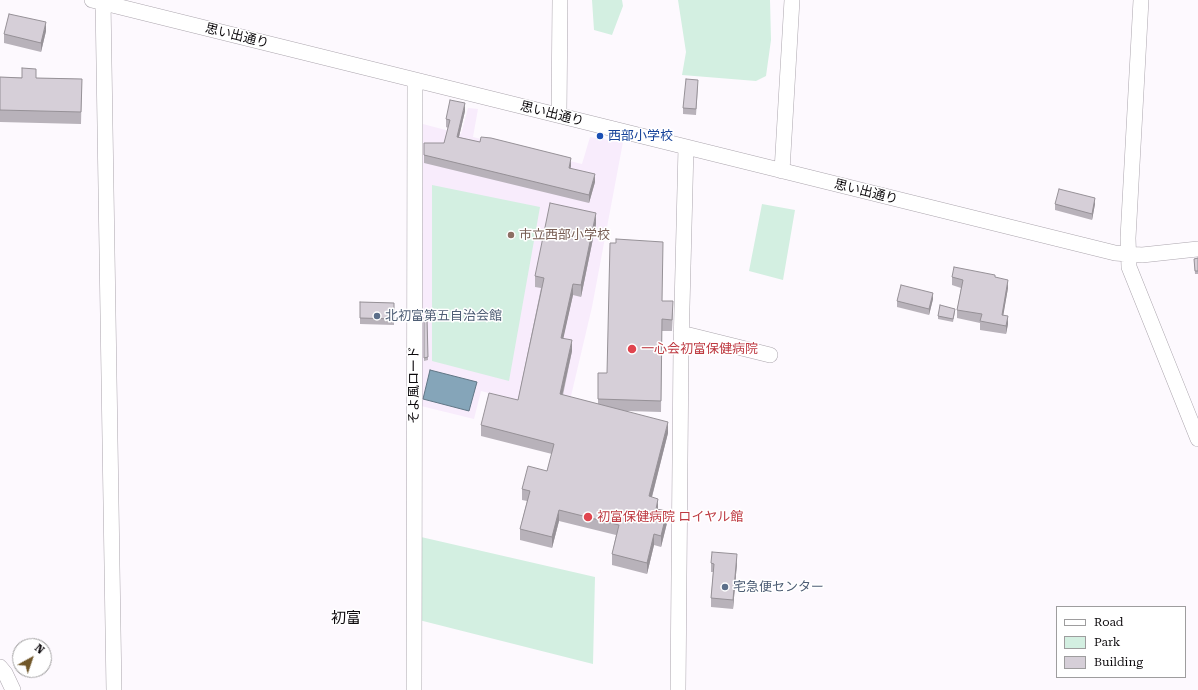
<!DOCTYPE html>
<html>
<head>
<meta charset="utf-8">
<style>
	body { margin:0 }
	#map { position:relative; width:1198px; height:690px; overflow:hidden; background:#fdf9fe; font-family:"Roboto Serif",serif }
	canvas { display:block }
	.legend { position:absolute; left:1056px; top:606px; width:130px; height:72px; box-sizing:border-box; background:#fff; border:1px solid #9e9d9e; margin:0; padding:5px 7px; list-style:none; font-size:12px; color:#0d0a0d }
	.legend li { display:flex; align-items:center; gap:8px; height:20px }
	.legend b { width:20px; border:1px solid #9e9d9e }
	.north { position:absolute; left:12px; top:638px; width:40px; height:40px; box-sizing:border-box; background:#fff; border:1px solid #9e9d9e; border-radius:50%; rotate:40deg; font-size:11px; font-weight:700; line-height:16px; text-align:center; color:#0d0a0d }
	.north::after { content:''; display:block; margin:auto; width:14px; height:18px; background:#715729; clip-path:polygon(50% 0,100% 100%,50% 72%,0 100%) }
</style>
</head>
<body>
<div id="map">
<canvas width="1198" height="690"></canvas>
<ul class="legend">
<li><b style="height:5px;background:#fff"></b>Road</li>
<li><b style="height:11px;background:#d3efe1"></b>Park</li>
<li><b style="height:11px;background:#d6cfd8"></b>Building</li>
</ul>
<div class="north">N</div>
</div>
<script>
const ctx = document.querySelector('canvas').getContext('2d');
ctx.lineJoin = 'round';
function fillPath(path, color) { ctx.fillStyle = color; ctx.fill(path, 'evenodd'); }
const shape = rows => new Path2D(rows.map(r => 'M' + r).join(''));
function strokePath(path, color, width, dash) { ctx.strokeStyle = color; ctx.lineWidth = width; ctx.lineCap = dash ? 'butt' : 'round'; ctx.setLineDash(dash || []); ctx.stroke(path); }
function write(font, color, halo, rows, align = 'center') {
  ctx.font = font + ' "Roboto Serif","Noto Sans JP",serif'; ctx.lineWidth = 3; ctx.setLineDash([]); ctx.textBaseline = 'middle'; ctx.strokeStyle = halo; ctx.fillStyle = color; for (const [text, x, y, turn = 0] of rows) {
    ctx.save(); ctx.translate(x, y); ctx.rotate((+turn || 0) * Math.PI / 180); ctx.textAlign = isNaN(turn) ? turn : align; if (halo) ctx.strokeText(text, 0, 0); ctx.fillText(text, 0, 0); ctx.restore();
  }
}
fillPath(shape([
	[468,108,478,109,473,137,582,164,590,137,623,142,592,307,567,413,481,391,474,419,417,405,419,123,461,134]
]), '#f8ecfc');
fillPath(shape([
	[592,0,622,0,623,6,612,35,594,30],
	[678,0,770,0,771,40,766,76,756,81,682,75,686,52],
	[432,185,540,207,509,381,432,361],
	[762,204,795,210,783,280,749,271],
	[421,537,595,577,593,664,419,620]
]), '#d3efe1');
const water = shape([
	[430,370,477,382,469,411,423,399,430,370]
]);
fillPath(water, '#85a5b9');
strokePath(water, '#617685', 1);
const minor = shape([
	[92,0,1115,253,1142,255,1198,249],
	[103,0,114,690],
	[1141,0,1128,238,1129,267,1198,439],
	[559,115,560,0],
	[782,171,792,0],
	[681,333,770,355],
	[0,667,5,673,13,690],
	[414,690,415,80],
	[678,690,681,347,686,147]
]);
strokePath(minor, '#aca6ae', 16);
strokePath(minor, '#fff', 15);
fillPath(shape([
	[46,31,41,52,4,43,4,34],
	[0,77,82,79,81,124,0,122],
	[698,86,696,115,683,114,683,108],
	[465,111,459,137,571,166,570,168,595,182,589,203,424,163,424,143,444,143,448,128,446,127,446,119],
	[1055,204,1095,204,1092,220,1055,210],
	[596,224,581,297,573,295,563,338,572,351,563,395,598,404,598,373,607,373,662,301,673,313,672,331,662,331,661,412,627,411,668,433,652,497,658,509,667,523,661,547,654,545,647,574,612,565,612,554,616,535,559,521,552,548,520,540,520,529,527,501,522,500,522,489,547,471,552,454,481,436,481,425,518,400,541,288,535,287,535,276],
	[1198,258,1198,274,1195,274,1194,259],
	[952,277,995,277,1008,288,1003,315,1008,324,1006,334,980,330,980,323,957,318,957,310,961,288,952,285],
	[933,299,929,315,897,307,897,301],
	[360,302,394,303,394,325,360,324],
	[955,312,953,322,938,319,938,316],
	[424,318,427,318,428,360,424,361],
	[711,563,737,563,733,609,711,607,711,598,713,572,711,572]
]), '#b8b2ba');
fillPath(shape([
	[46,22,46,31,41,52,41,43],
	[465,103,465,111,457,145,457,137],
	[571,158,571,166,569,176,569,168],
	[595,174,595,182,589,203,589,195],
	[1095,198,1095,204,1092,220,1092,214],
	[596,213,596,224,581,297,581,285],
	[1008,280,1008,288,1002,323,1002,315],
	[573,284,573,295,561,349,561,338],
	[933,293,933,299,929,315,929,309],
	[1008,316,1008,324,1006,334,1006,326],
	[572,340,572,351,560,405,560,394],
	[668,422,668,433,649,508,649,496],
	[658,499,658,510,656,509],
	[559,510,559,521,552,548,552,537],
	[667,511,667,523,661,547,661,536],
	[654,534,654,545,647,574,647,563],
	[737,554,737,563,733,609,733,600]
]), '#969197');
const building = shape([
	[9,14,46,22,41,43,4,34,9,14],
	[22,68,36,69,36,78,82,79,81,112,0,110,0,77,22,78,22,68],
	[686,79,698,80,696,109,683,108,686,79],
	[450,100,465,103,457,137,480,142,481,137,491,138,571,158,569,168,595,174,589,195,424,155,424,143,444,143,450,120,446,119,450,100],
	[1059,189,1095,198,1092,214,1055,204,1059,189],
	[550,203,596,213,581,285,573,284,561,338,572,340,560,394,668,422,649,496,658,499,656,509,667,511,661,536,654,534,647,563,612,554,619,525,559,510,552,537,520,529,530,491,522,489,528,466,547,471,554,444,481,425,489,393,518,400,544,278,535,276,550,203],
	[616,239,663,242,662,301,673,301,672,320,662,319,661,401,598,399,598,373,607,373,610,243,616,243,616,239],
	[1198,258,1198,271,1195,271,1194,259,1198,258],
	[954,267,995,275,995,277,1008,280,1002,315,1008,316,1006,326,980,321,982,314,957,310,963,280,952,277,954,267],
	[901,285,933,293,929,309,897,301,901,285],
	[360,302,394,303,394,319,360,318,360,302],
	[940,305,955,309,953,319,938,316,940,305],
	[424,318,427,318,428,357,424,358,424,318],
	[712,552,737,554,733,600,711,598,714,564,711,563,712,552]
]);
fillPath(building, '#d6cfd8');
strokePath(building, '#969197', 1);
for (const [x, y, r, color] of [
	[600,136,4,"#1a4fb4"],
	[511,235,4,"#8d6e63"],
	[377,316,4,"#5c6f8a"],
	[632,349,5,"#e0444e"],
	[588,517,5,"#e0444e"],
	[725,587,4,"#5c6f8a"]
]) { const dot = new Path2D(); dot.arc(x, y, r, 0, 2 * Math.PI); ctx.fillStyle = color; ctx.fill(dot); strokePath(dot, '#fff', 1.5); }
write('13px', '#0d0a0d', '#fff', [
	["思い出通り",237,36,14],
	["思い出通り",552,114,14],
	["思い出通り",866,192,14],
	["そよ風ロード",414,385,-90]
]);
write('13px', '#164399', '#fff', [
	["西部小学校",608,136]
], 'left');
write('13px', '#785e54', '#fff', [
	["市立西部小学校",519,235]
], 'left');
write('13px', '#4e5e75', '#fff', [
	["北初富第五自治会館",385,316],
	["宅急便センター",733,587]
], 'left');
write('13px', '#be3a42', '#fff', [
	["一心会初富保健病院",641,349],
	["初富保健病院 ロイヤル館",597,517]
], 'left');
write('15px', '#0d0a0d', '#fff', [
	["初富",346,619]
]);
</script>
</body>
</html>
